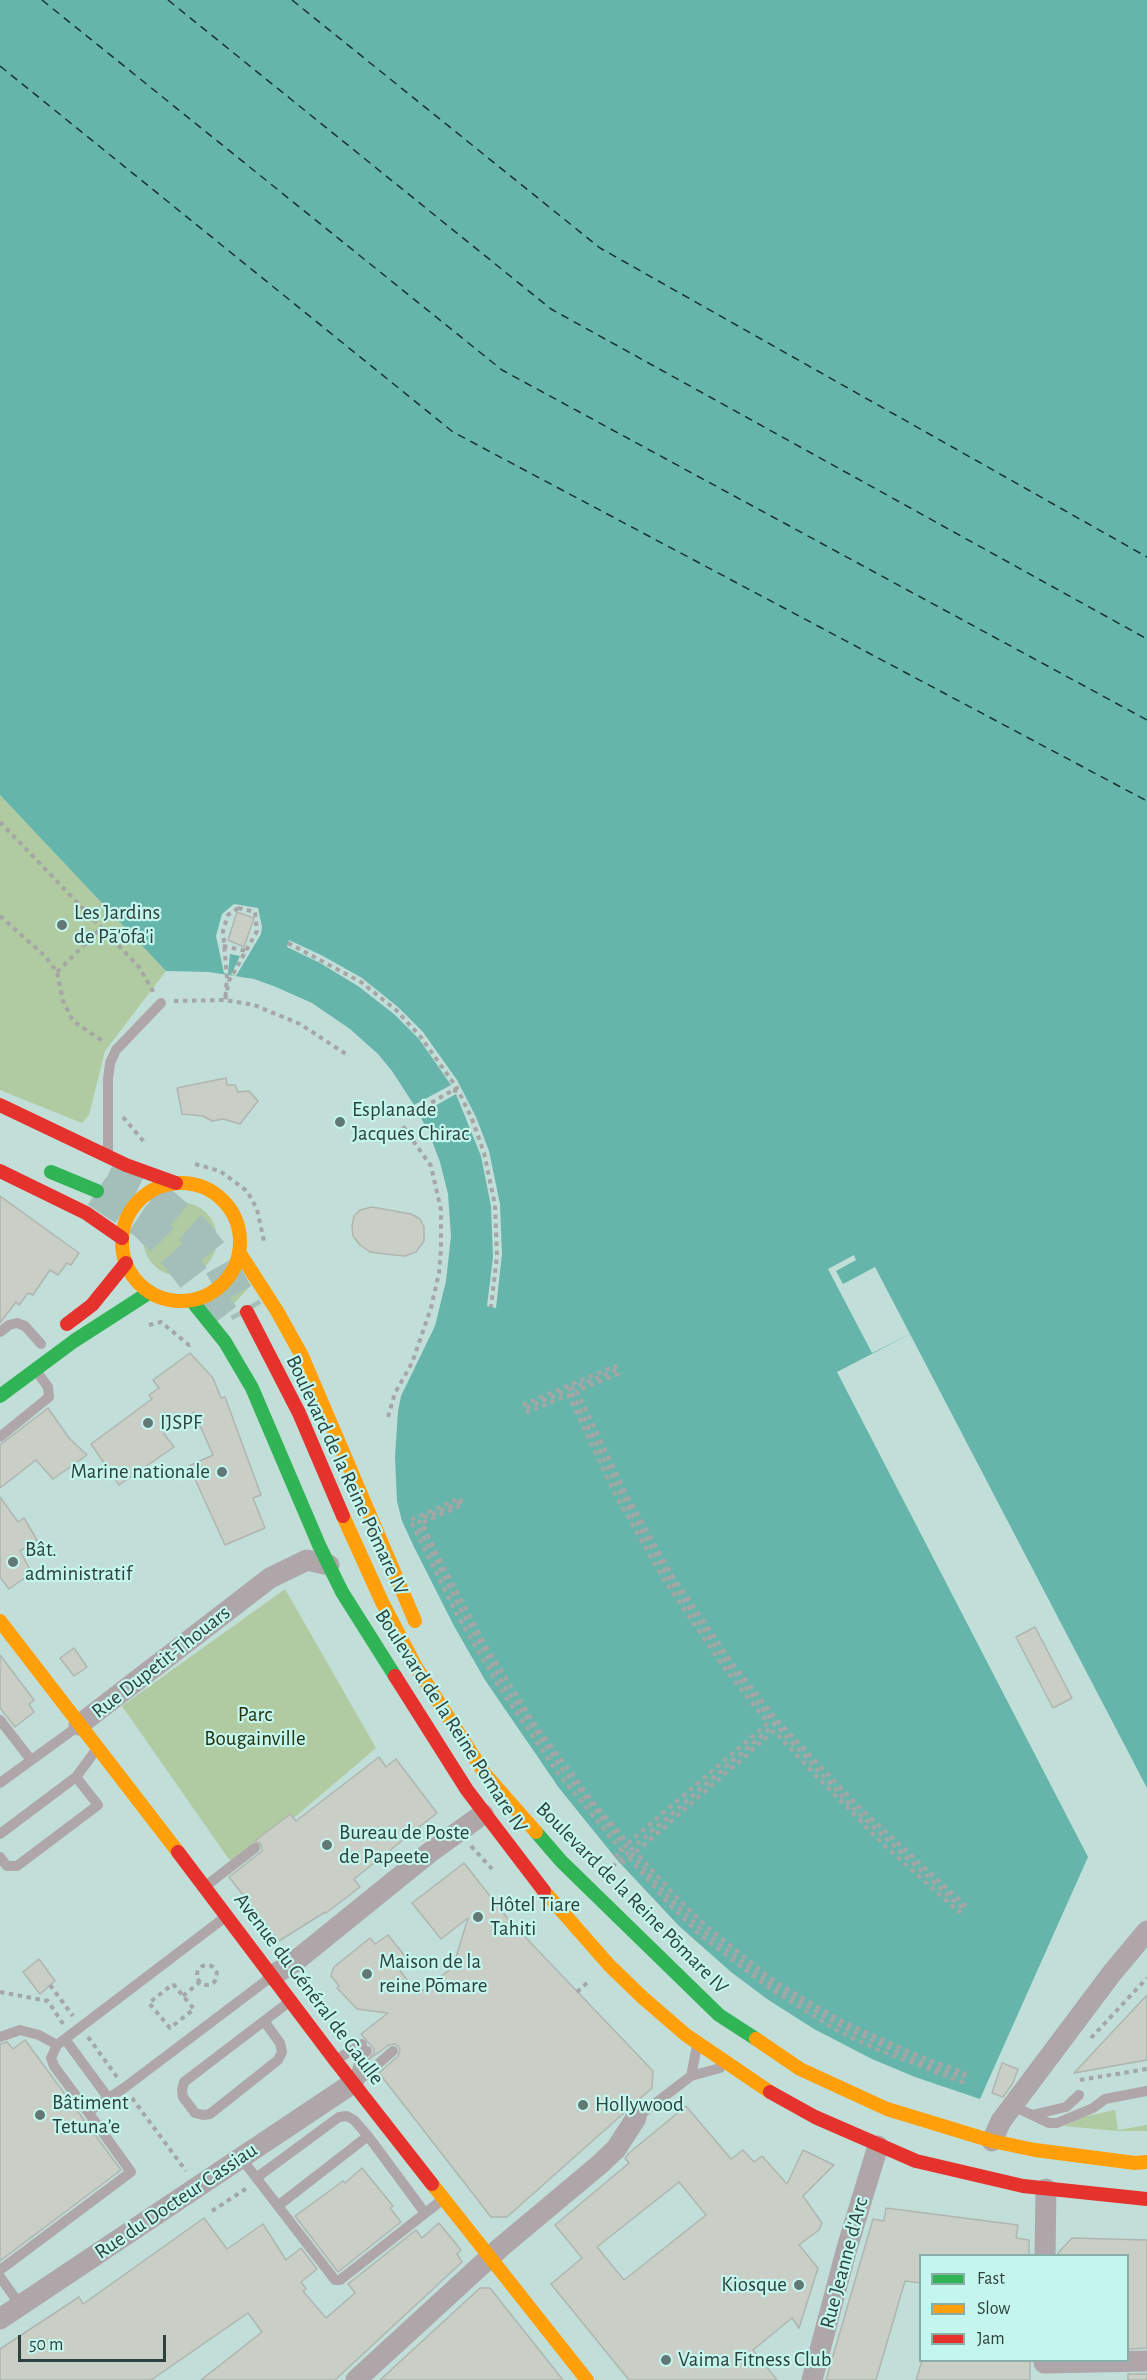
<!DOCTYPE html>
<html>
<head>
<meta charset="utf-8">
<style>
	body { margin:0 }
	#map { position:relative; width:1147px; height:2380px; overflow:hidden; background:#c2ded9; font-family:"Alegreya Sans",sans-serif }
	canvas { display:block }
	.legend { position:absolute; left:919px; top:2254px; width:210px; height:108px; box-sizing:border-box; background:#c4f6ee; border:2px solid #88aea8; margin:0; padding:8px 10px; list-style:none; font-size:18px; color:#2d413e }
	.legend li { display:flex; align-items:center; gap:12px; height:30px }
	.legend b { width:30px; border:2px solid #88aea8 }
	.scale { position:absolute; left:18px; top:2335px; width:148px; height:27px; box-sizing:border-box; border:3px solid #2d413e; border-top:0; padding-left:8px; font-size:18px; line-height:21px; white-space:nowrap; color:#2d413e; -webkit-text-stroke:4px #c4f6ee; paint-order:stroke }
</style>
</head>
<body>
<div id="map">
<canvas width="1147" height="2380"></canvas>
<ul class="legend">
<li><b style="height:8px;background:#30b455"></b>Fast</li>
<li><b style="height:8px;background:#ff9f0a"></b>Slow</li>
<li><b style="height:8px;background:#e5322d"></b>Jam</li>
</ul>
<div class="scale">50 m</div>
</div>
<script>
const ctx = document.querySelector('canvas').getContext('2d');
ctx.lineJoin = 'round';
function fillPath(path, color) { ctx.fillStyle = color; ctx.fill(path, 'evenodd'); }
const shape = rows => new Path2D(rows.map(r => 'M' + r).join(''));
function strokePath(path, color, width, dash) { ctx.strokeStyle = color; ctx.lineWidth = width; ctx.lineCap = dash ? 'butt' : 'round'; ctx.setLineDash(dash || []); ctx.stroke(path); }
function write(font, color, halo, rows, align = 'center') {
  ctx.font = font + ' "Alegreya Sans",sans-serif'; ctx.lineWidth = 4.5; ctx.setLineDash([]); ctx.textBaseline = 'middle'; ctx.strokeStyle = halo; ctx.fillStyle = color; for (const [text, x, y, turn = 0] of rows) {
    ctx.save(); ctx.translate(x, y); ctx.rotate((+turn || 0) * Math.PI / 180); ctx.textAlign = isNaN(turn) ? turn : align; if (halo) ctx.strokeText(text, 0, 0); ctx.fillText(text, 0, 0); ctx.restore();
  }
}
fillPath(shape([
	[0,795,166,971,105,1051,89,1115,82,1123,0,1090],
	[131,1172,141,1178,118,1200,110,1218,103,1205,117,1185],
	'143 1239a37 37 0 1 1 74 0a37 37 0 1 1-74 0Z',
	[244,1278,251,1285,232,1306,216,1317,210,1307,235,1290],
	[285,1589,376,1748,235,1868,122,1706],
	[1115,2110,1118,2130,1147,2125,1147,2131,1118,2131,1064,2126,1083,2117]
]), '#b0caa1');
fillPath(shape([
	[0,0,1147,0,1147,1788,910,1334,837,1372,1088,1857,980,2099,915,2077,872,2059,814,2029,767,1999,731,1972,679,1926,618,1861,559,1788,485,1680,454,1626,414,1547,402,1521,397,1501,395,1457,398,1411,401,1396,435,1326,446,1281,451,1236,448,1194,440,1162,429,1133,414,1105,392,1071,378,1054,350,1029,312,1003,276,987,254,979,209,972,166,971,0,795]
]), '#65b5ab');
fillPath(shape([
	[234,904,258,908,262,927,261,934,236,976,231,975,240,956,230,954,228,974,224,973,216,936,222,914],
	[289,940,323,956,362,978,398,1007,423,1032,457,1080,476,1117,489,1151,500,1204,502,1254,496,1308,487,1306,493,1257,491,1206,481,1156,456,1094,419,1115,414,1105,451,1085,419,1039,394,1014,358,986,320,963,287,947],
	[854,1255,856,1260,836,1271,843,1284,875,1267,910,1334,872,1353,828,1269]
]), '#c2ded9');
strokePath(shape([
	[42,0,502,370,1147,720],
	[168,0,551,309,1147,639],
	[292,0,600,248,1147,557],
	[0,66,453,432,1147,801]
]), '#1b322f', 1.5, [8, 6]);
const building = shape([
	[237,912,254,918,244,947,228,940,237,912],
	[226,1078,227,1085,235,1085,238,1092,249,1091,258,1101,240,1124,223,1119,212,1121,203,1116,182,1114,177,1088,226,1078],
	[0,1196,79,1253,71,1265,67,1263,58,1275,50,1270,33,1295,28,1293,19,1305,16,1302,0,1323,0,1196],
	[372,1207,411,1214,420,1219,424,1227,424,1241,416,1252,405,1256,394,1255,370,1252,360,1245,353,1236,352,1226,354,1216,360,1210,372,1207],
	[190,1353,213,1378,221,1398,225,1397,261,1495,253,1498,265,1528,225,1545,189,1466,213,1455,194,1412,164,1434,174,1447,119,1485,91,1444,152,1399,149,1395,159,1388,153,1380,190,1353],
	[48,1408,69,1438,87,1455,53,1479,36,1460,0,1488,0,1445,48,1408],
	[0,1497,18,1522,24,1518,37,1540,20,1551,32,1573,9,1589,0,1577,0,1497],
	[1035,1627,1072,1698,1053,1708,1016,1637,1035,1627],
	[74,1648,87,1667,74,1676,60,1658,74,1648],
	[0,1655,34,1700,29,1704,34,1712,15,1727,0,1708,0,1655],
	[379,1757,386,1767,396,1759,437,1813,354,1879,360,1887,326,1913,325,1912,279,1941,229,1877,262,1851,261,1844,255,1841,290,1814,296,1821,379,1757],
	[464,1863,508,1919,653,2071,652,2088,507,2217,491,2217,379,2073,398,2056,400,2050,398,2046,395,2044,389,2045,368,2060,374,2053,374,2049,361,2034,388,2013,357,2009,337,1988,339,1986,331,1976,334,1967,370,1938,375,1944,388,1935,408,1960,398,1968,418,1994,453,1967,468,1918,441,1939,412,1903,464,1863],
	[39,1959,55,1981,40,1994,23,1972,39,1959],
	[1147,1995,1147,2060,1074,2073,1147,1995],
	[25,2040,121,2170,0,2261,0,2044,7,2042,13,2049,25,2040],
	[1002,2063,1018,2069,1013,2083,1003,2097,992,2093,1002,2063],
	[686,2106,731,2159,743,2150,754,2162,762,2156,787,2184,803,2150,834,2165,803,2196,822,2223,819,2230,799,2245,818,2268,799,2328,792,2318,753,2350,777,2380,629,2380,551,2284,582,2258,555,2225,629,2163,625,2158,629,2153,686,2106],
	[679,2182,706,2215,624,2280,597,2247,679,2182],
	[362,2168,393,2206,390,2208,401,2222,338,2272,295,2216,343,2181,345,2183,362,2168],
	[886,2208,1018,2225,1016,2238,1029,2240,1029,2256,921,2256,921,2283,905,2281,876,2380,826,2380,873,2219,884,2221,886,2208],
	[204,2218,227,2249,263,2224,286,2260,301,2248,317,2269,301,2282,306,2289,303,2291,326,2318,355,2293,348,2284,416,2230,422,2238,439,2223,461,2250,457,2254,462,2262,335,2380,201,2380,262,2332,248,2313,151,2380,0,2380,0,2349,79,2297,83,2304,204,2218],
	[1072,2238,1147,2240,1147,2348,1128,2349,1128,2256,1058,2256,1058,2253,1072,2238],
	[480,2288,490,2288,563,2380,380,2380,480,2288],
	[922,2361,1030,2361,1030,2380,916,2380,922,2361],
	[1128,2374,1147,2374,1147,2380,1128,2380,1128,2374]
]);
fillPath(building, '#c9cfc7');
strokePath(building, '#afb6af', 1.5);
strokePath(shape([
	[108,1175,156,1198,195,1232,218,1261,247,1312],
	[97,1191,145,1223,174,1252,229,1324]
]), '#a4bfba', 33, [33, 16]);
strokePath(shape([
	[0,822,139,967,154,993],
	[238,908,255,912,257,931,229,981,225,1000,227,978,223,931,228,915,238,908],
	[0,916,45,956,57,972,63,1001,73,1021,104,1042],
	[288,943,361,982,396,1010,420,1036,457,1088,415,1112],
	[223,946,247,951],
	[57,972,102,927],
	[174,1001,225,1000,254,1005,300,1024,349,1056],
	[453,1090,459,1092,472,1119,484,1153,495,1205,497,1256,491,1307],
	[123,1117,145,1143],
	[195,1164,220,1171,247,1191,257,1209,264,1241],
	[149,1325,161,1322,189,1345,192,1343],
	[616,1370,570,1389,621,1494,668,1577,729,1666,775,1724],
	[526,1408,570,1389],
	[388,1417,395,1393,412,1363,431,1308,439,1273,441,1249,441,1210,431,1166,402,1125],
	[461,1502,420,1519,418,1526,461,1610,503,1684,562,1769,629,1851,610,1869],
	[471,1846,492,1869],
	[615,1857,622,1851,557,1772,499,1687,456,1613,410,1520,460,1498,462,1505,422,1523,441,1562,487,1648,536,1726,594,1803,628,1843,768,1723,725,1669,664,1580,616,1496,568,1395,528,1412,524,1404,615,1366,618,1374,577,1391,625,1492,672,1575,733,1664,778,1721,857,1805,965,1905,959,1912,885,1846,818,1778,774,1731,636,1852,676,1897,707,1927,774,1981,843,2022,921,2057,965,2073,962,2082,876,2049,838,2031,769,1988,700,1935,669,1904,629,1858,621,1864],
	[962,1908,854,1809,775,1724,629,1851,672,1901,703,1931,772,1985,841,2026,920,2062,964,2077],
	'197 1975a10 10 0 1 1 20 0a10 10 0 1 1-20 0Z',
	[173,1984,194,2009,170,2028,149,2003,173,1984],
	[50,1985,73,2016],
	[0,1992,48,2001,63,2024],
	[577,1992,589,1981],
	[183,1996,200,1982],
	[88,2037,117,2077],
	[1091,2038,1147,1978],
	[1080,2080,1147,2069],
	[132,2098,186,2171],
	[212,2211,247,2188]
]), '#a5a6a6', 4, [4.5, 4.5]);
strokePath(shape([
	[108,1153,108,1079,110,1063,116,1050,161,1003],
	[0,1332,9,1325,17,1323,25,1326,41,1344],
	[0,1437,49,1397,48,1387,37,1372],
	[0,1720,31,1760],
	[0,1783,77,1727],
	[0,1834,76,1777,96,1750],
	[0,1857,7,1866,17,1866,98,1805,76,1777],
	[207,1885,255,1848],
	[264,2021,280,2043,282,2052,278,2060,210,2114,203,2115,195,2113,183,2097,182,2090,184,2082,289,2002],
	[0,2037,20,2030,39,2035,57,2045,224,1918],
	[65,2039,109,2099],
	[57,2045,51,2058,54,2066,88,2112],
	[339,2058,362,2044],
	[691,2076,720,2068],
	[355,2077,361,2057,367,2051],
	[357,2082,393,2051],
	[1013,2106,1049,2123,1057,2123,1093,2108,1105,2099,1147,2091],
	[1032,2115,1066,2107,1079,2095],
	[636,2118,691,2076,697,2046],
	[241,2158,335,2280,340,2280,442,2200],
	[256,2178,339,2117,347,2116,354,2120,368,2136],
	[279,2205,368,2136,425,2213],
	[0,2270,131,2172,88,2112,124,2088,271,1977],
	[0,2277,20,2305]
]), '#aea6a8', 10);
strokePath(shape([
	[79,1725,270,1578,307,1560,329,1565],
	[273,1975,293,1963,429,1853,483,1814],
	[992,2141,1001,2121,1112,1973,1147,1931],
	[1045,2256,1046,2189],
	[0,2319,353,2083],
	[1044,2363,1147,2361],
	[356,2380,501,2247,599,2165,616,2149,636,2118],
	[812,2380,847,2248,878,2146]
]), '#aea6a8', 21);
strokePath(shape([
	[51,1172,97,1191],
	[192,1301,225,1342,252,1388,319,1545,342,1592,395,1676],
	[0,1396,74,1341,150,1292],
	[536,1832,561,1861,719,2015,756,2039]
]), '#30b455', 14);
strokePath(shape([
	'122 1242a59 59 0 1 1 118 0a59 59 0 1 1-118 0Z',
	[239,1252,277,1311,302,1356,415,1621],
	[343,1516,382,1602,416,1667,485,1774,536,1832],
	[0,1621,178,1852],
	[544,1891,609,1965,642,1997,686,2035,770,2092],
	[756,2039,800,2069,887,2109,992,2141,1035,2150,1135,2163,1147,2162],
	[432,2184,587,2380]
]), '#ff9f0a', 14);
strokePath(shape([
	[0,1105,126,1165,176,1183],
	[0,1171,86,1213,122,1238],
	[247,1312,299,1413,343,1516],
	[67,1324,92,1305,126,1263],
	[395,1676,467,1790,544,1891],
	[178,1852,335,2060,432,2184],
	[770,2092,815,2117,916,2161,1023,2186,1147,2199]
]), '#e5322d', 14);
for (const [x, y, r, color] of [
	[62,925,6,"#617874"],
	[340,1122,6,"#617874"],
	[148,1423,6,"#617874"],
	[222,1472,6,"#617874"],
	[13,1562,6,"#617874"],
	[327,1845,6,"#617874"],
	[478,1917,6,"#617874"],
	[367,1974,6,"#617874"],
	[583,2105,6,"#617874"],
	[40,2115,6,"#617874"],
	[799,2285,6,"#617874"],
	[666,2360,6,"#617874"]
]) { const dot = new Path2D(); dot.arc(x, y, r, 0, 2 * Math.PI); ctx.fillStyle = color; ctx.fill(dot); strokePath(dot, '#c4f6ee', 2); }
write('21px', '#2d413e', '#c4f6ee', [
	["Les Jardins",74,913],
	["de Pā'ōfa'i",74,937],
	["Esplanade",352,1110],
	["Jacques Chirac",352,1134],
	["IJSPF",160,1423],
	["Marine nationale",210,1472,"right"],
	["Bât.",25,1550],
	["administratif",25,1574],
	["Bureau de Poste",339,1833],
	["de Papeete",339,1857],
	["Hôtel Tiare",490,1905],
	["Tahiti",490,1929],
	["Maison de la",379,1962],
	["reine Pōmare",379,1986],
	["Bâtiment",52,2103],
	["Tetuna’e",52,2127],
	["Hollywood",595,2105],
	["Kiosque",787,2285,"right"],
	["Vaima Fitness Club",678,2360]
], 'left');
write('21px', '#2d413e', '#c4f6ee', [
	["Boulevard de la Reine Pōmare IV",347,1475,65],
	["Rue Dupetit-Thouars",161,1662,-38],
	["Boulevard de la Reine Pomare IV",451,1721,57],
	["Boulevard de la Reine Pōmare IV",632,1898,45],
	["Avenue du Général de Gaulle",309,1989,53],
	["Rue du Docteur Cassiau",176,2201,-34],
	["Rue Jeanne d'Arc",844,2263,-75]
]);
write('21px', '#27320c', '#c4f6ee', [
	["Parc",255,1715],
	["Bougainville",255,1739]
]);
</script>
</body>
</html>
